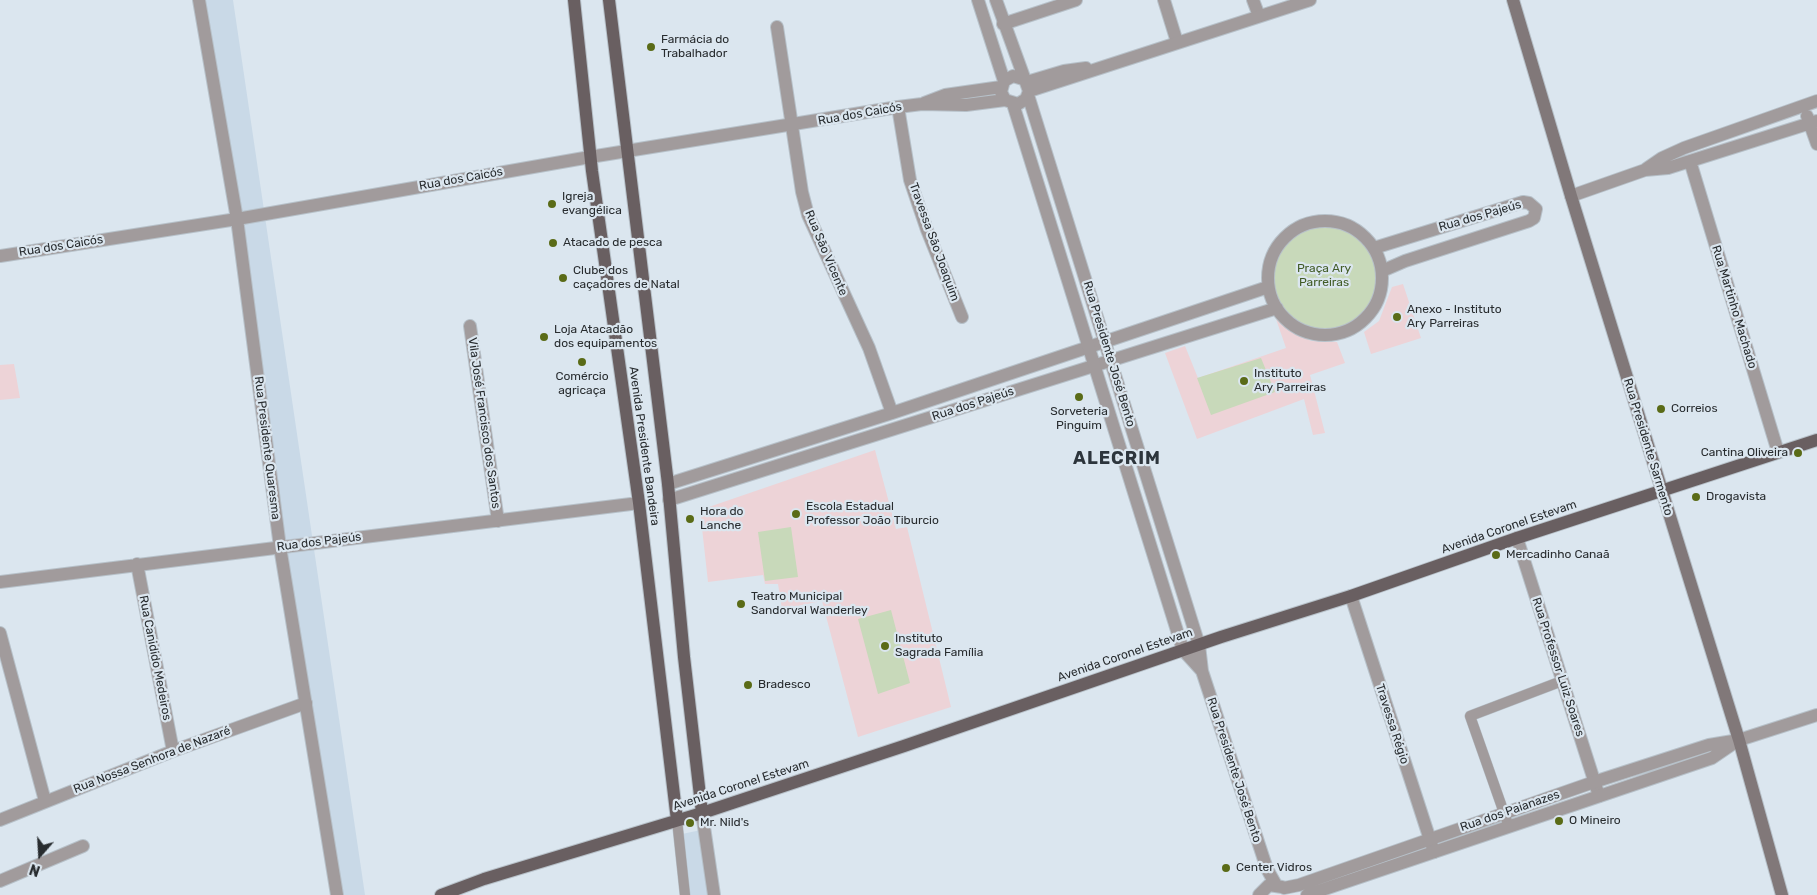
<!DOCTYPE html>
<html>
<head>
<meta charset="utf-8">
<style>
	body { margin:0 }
	#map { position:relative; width:1817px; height:895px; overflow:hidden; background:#dbe6ef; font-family:Rubik,sans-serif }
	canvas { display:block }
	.north { position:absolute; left:15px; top:830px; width:50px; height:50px; -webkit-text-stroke:4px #dbe6ef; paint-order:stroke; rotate:199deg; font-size:14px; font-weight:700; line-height:20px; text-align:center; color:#282c2f }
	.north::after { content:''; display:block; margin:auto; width:18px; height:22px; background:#282c2f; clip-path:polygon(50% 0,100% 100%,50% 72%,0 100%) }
</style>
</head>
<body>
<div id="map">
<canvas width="1817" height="895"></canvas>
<div class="north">N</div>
</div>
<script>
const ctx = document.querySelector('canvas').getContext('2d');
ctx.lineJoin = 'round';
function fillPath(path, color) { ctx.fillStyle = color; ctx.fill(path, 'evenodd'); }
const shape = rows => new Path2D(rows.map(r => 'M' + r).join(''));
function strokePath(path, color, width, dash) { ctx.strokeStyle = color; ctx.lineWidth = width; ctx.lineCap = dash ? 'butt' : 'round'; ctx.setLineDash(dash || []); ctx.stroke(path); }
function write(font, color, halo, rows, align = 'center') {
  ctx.font = font + ' Rubik,sans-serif'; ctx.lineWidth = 4.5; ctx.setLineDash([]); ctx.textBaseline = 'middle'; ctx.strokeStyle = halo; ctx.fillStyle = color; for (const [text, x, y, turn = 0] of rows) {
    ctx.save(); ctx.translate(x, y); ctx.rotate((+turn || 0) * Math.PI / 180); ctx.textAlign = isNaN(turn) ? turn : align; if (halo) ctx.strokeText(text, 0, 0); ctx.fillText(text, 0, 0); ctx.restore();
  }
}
fillPath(shape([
	[204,0,233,0,365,895,338,895],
	[701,830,709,895,690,895,682,834]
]), '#c9d9e7');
fillPath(shape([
	[1403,284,1421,338,1371,354,1364,332,1379,321,1392,287],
	[1276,319,1311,341,1337,342,1345,363,1310,375,1325,433,1313,435,1304,399,1197,439,1165,353,1185,346,1198,378,1286,348],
	[14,364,20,398,0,400,0,365],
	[875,450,896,529,907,527,951,707,858,737,822,601,782,609,778,584,765,584,763,575,708,582,700,510]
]), '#edd3d7');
fillPath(shape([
	'1270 276a54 54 0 1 1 108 0a54 54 0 1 1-108 0Z',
	[1261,358,1275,392,1211,415,1197,378],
	[791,527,798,577,765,581,758,532],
	[891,610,910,683,878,694,858,619]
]), '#c8d9ba');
const pedestrian = shape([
	[677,820,685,895],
	[1509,827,1470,716,1562,681]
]);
const minor = shape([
	[1164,0,1177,42],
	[1253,0,1259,16],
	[1003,24,1076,0],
	[777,27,802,192,808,215,869,348,892,413],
	[898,107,910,180,927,230,962,317],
	[1807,116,1817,144],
	[1690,161,1778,452],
	[1646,169,1662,158,1684,148,1817,101],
	[1571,196,1645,170,1668,168,1817,121],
	'1268 278a57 57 0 1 1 114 0a57 57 0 1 1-114 0Z',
	[1374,248,1523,202,1529,203,1536,209,1534,218,1529,221,1405,261,1382,271],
	[470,326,498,521],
	[668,484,892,413,1268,287],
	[669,500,1277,308],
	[1517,538,1599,796],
	[137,564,173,751],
	[0,582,639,503],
	[1351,596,1434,852],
	[0,633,45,801],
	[1739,740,1817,715],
	[0,820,173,751,306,703],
	[0,881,83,846]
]);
const tertiary = shape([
	[199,0,237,219,280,547,337,895],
	[978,0,1004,81],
	[996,0,1029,91,1026,99,1018,104,1005,100,1001,92,1004,81,1013,76,1023,79],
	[1027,82,1064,71,1086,68],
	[1029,91,1310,0],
	[1028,95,1199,645,1202,671,1267,869,1276,885],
	[924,103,945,95,1001,87],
	[1013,104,1183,650,1202,671],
	[0,256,237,219,590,157,898,107,922,104,966,105,1005,100],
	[702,813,714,895],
	[1284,888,1299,885,1594,782,1709,745,1739,740],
	[1259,895,1269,885,1282,887],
	[1307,895,1712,758,1734,743]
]);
const secondary = shape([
	[1513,0,1571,196,1739,740,1782,895]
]);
const primary = shape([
	[574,0,592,171,639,503,677,820],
	[609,0,668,484,684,657,702,813],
	[441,895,484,879,702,813,904,746,1221,637,1351,596,1517,538,1817,440]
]);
strokePath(pedestrian, '#b7c1c9', 11);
strokePath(minor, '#b7c1c9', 14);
strokePath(tertiary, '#b7c1c9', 14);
strokePath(secondary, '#b7c1c9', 14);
strokePath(primary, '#b7c1c9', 14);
strokePath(pedestrian, '#a19b9c', 10);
strokePath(minor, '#a19b9c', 12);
strokePath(tertiary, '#a19b9c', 12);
strokePath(secondary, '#817879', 12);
strokePath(primary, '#695f61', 12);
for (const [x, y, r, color] of [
	[651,47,5,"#5a6b17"],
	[552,204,5,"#5a6b17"],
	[553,243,5,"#5a6b17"],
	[563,278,5,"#5a6b17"],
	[1397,317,5,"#5a6b17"],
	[544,337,5,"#5a6b17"],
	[582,362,5,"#5a6b17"],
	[1244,381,5,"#5a6b17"],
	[1079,397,5,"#5a6b17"],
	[1661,409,5,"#5a6b17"],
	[1798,453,5,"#5a6b17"],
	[1696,497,5,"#5a6b17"],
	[796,514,5,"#5a6b17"],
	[690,519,5,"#5a6b17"],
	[1496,555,5,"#5a6b17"],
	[741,604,5,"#5a6b17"],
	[885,646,5,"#5a6b17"],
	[748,685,5,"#5a6b17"],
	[1559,821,5,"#5a6b17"],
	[690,823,5,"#5a6b17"],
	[1226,868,5,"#5a6b17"]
]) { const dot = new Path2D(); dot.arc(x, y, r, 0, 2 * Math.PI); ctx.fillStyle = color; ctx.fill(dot); strokePath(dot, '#dbe6ef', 2); }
write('12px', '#282c2f', '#dbe6ef', [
	["Farmácia do",661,40],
	["Trabalhador",661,54],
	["Igreja",562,197],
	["evangélica",562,211],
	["Atacado de pesca",563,243],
	["Clube dos",573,271],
	["caçadores de Natal",573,285],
	["Anexo - Instituto",1407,310],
	["Ary Parreiras",1407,324],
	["Loja Atacadão",554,330],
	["dos equipamentos",554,344],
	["Instituto",1254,374],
	["Ary Parreiras",1254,388],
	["Comércio",582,377,"center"],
	["agricaça",582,391,"center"],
	["Correios",1671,409],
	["Sorveteria",1079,412,"center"],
	["Pinguim",1079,426,"center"],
	["Cantina Oliveira",1788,453,"right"],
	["Drogavista",1706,497],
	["Escola Estadual",806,507],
	["Professor João Tiburcio",806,521],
	["Hora do",700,512],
	["Lanche",700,526],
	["Mercadinho Canaã",1506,555],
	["Teatro Municipal",751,597],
	["Sandorval Wanderley",751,611],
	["Instituto",895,639],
	["Sagrada Família",895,653],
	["Bradesco",758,685],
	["O Mineiro",1569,821],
	["Mr. Nild's",700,823],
	["Center Vidros",1236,868]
], 'left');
write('12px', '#282c2f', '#dbe6ef', [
	["Rua dos Caicós",860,114,-10],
	["Rua dos Caicós",461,179,-10],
	["Rua dos Pajeús",1480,216,-16],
	["Travessa São Joaquim",934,242,70],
	["Rua dos Caicós",61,246,-9],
	["Rua São Vicente",826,253,67],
	["Rua Martinho Machado",1734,307,73],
	["Rua Presidente José Bento",1109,354,73],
	["Rua dos Pajeús",973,404,-18],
	["Vila José Francisco dos Santos",484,423,82],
	["Avenida Presidente Bandeira",644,446,82],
	["Rua Presidente Sarmento",1648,447,73],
	["Rua Presidente Quaresma",267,448,83],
	["Avenida Coronel Estevam",1509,527,-19],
	["Rua dos Pajeús",319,542,-7],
	["Avenida Coronel Estevam",1125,655,-19],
	["Rua Canidido Medeiros",155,658,79],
	["Rua Professor Luiz Soares",1558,667,72],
	["Travessa Régio",1392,724,72],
	["Rua Nossa Senhora de Nazaré",152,760,-21],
	["Rua Presidente José Bento",1234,770,72],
	["Avenida Coronel Estevam",741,785,-18],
	["Rua dos Paianazes",1510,811,-19]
]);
write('12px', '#425c27', '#dbe6ef', [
	["Praça Ary",1324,269],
	["Parreiras",1324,283]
]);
ctx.letterSpacing = '1px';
write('bold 18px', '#2d353c', '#dbe6ef', [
	["ALECRIM",1117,459]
]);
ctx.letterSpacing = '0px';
</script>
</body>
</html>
